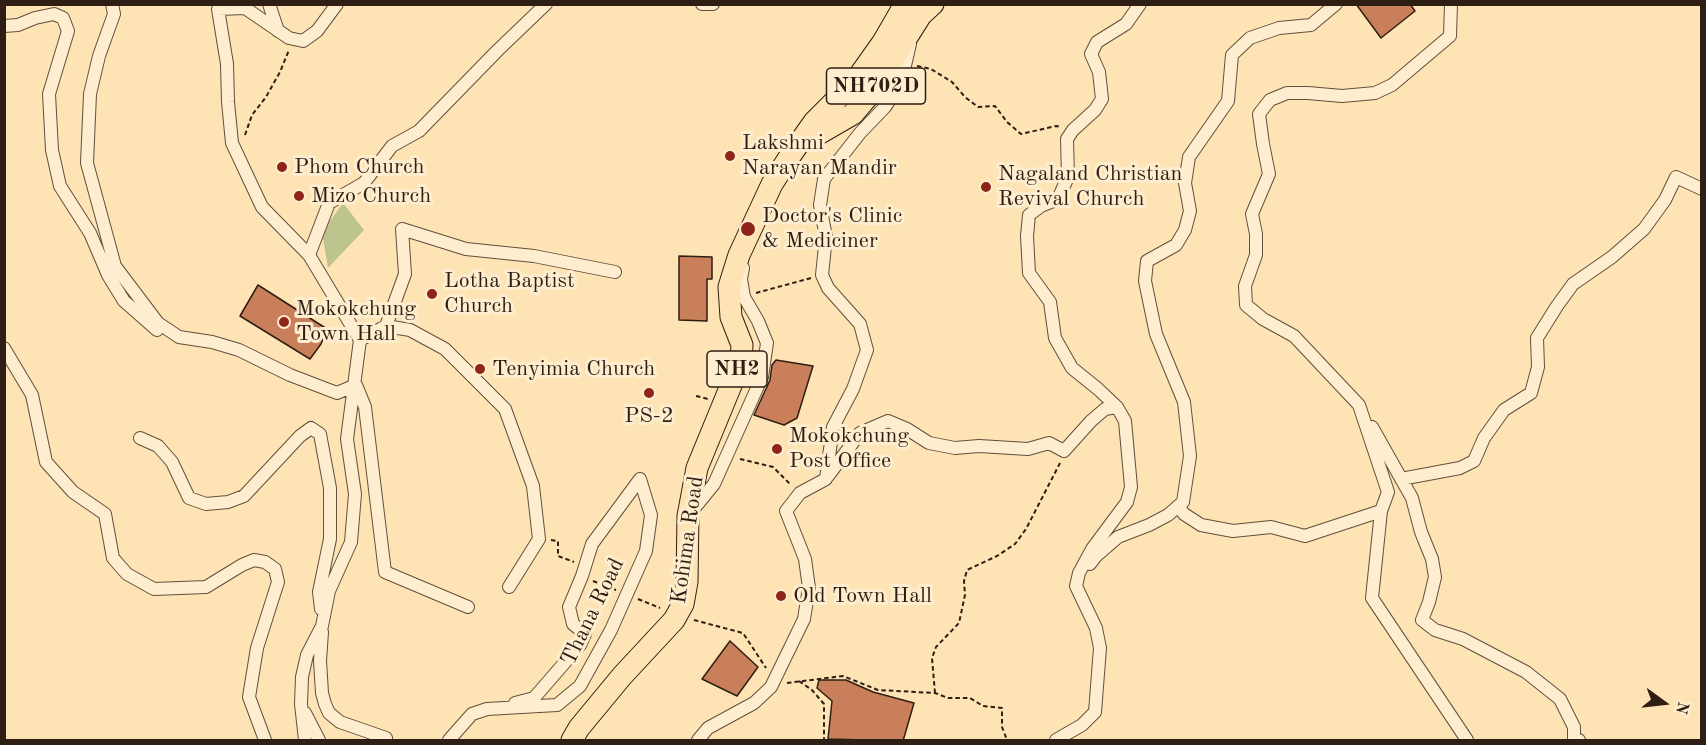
<!DOCTYPE html>
<html>
<head>
<meta charset="utf-8">
<style>
	body { margin:0 }
	#map { position:relative; width:1706px; height:745px; overflow:hidden; background:#fee3b4; font-family:"Old Standard TT",serif }
	canvas { display:block }
	.frame { position:absolute; inset:0; border:6px solid #2f1e13; pointer-events:none }
	.north { position:absolute; left:1634px; top:673px; width:60px; height:60px; -webkit-text-stroke:4px #feedce; paint-order:stroke; rotate:105deg; font-size:16px; font-weight:700; line-height:24px; text-align:center; color:#2f1e13 }
	.north::after { content:''; display:block; margin:auto; width:21px; height:27px; background:#2f1e13; clip-path:polygon(50% 0,100% 100%,50% 72%,0 100%) }
</style>
</head>
<body>
<div id="map">
<canvas width="1706" height="745"></canvas>
<div class="frame"></div>
<div class="north">N</div>
</div>
<script>
const ctx = document.querySelector('canvas').getContext('2d');
ctx.lineJoin = 'round';
function fillPath(path, color) { ctx.fillStyle = color; ctx.fill(path, 'evenodd'); }
const shape = rows => new Path2D(rows.map(r => 'M' + r).join(''));
function strokePath(path, color, width, dash) { ctx.strokeStyle = color; ctx.lineWidth = width; ctx.lineCap = dash ? 'butt' : 'round'; ctx.setLineDash(dash || []); ctx.stroke(path); }
function write(font, color, halo, rows, align = 'center') {
  ctx.font = font + ' "Old Standard TT",serif'; ctx.lineWidth = 6; ctx.setLineDash([]); ctx.textBaseline = 'middle'; ctx.strokeStyle = halo; ctx.fillStyle = color; for (const [text, x, y, turn = 0] of rows) {
    ctx.save(); ctx.translate(x, y); ctx.rotate((+turn || 0) * Math.PI / 180); ctx.textAlign = isNaN(turn) ? turn : align; if (halo) ctx.strokeText(text, 0, 0); ctx.fillText(text, 0, 0); ctx.restore();
  }
}
fillPath(shape([
	[343,203,364,230,328,268,322,232]
]), '#bec48e');
const building = shape([
	[1356,4,1410,4,1415,11,1381,38,1356,4],
	[679,256,712,257,712,279,707,279,707,321,679,320,679,256],
	[258,285,327,329,321,344,310,359,240,316,258,285],
	[776,360,813,366,797,418,784,425,754,415,770,380,772,365,776,360],
	[730,641,758,667,737,696,702,679,730,641],
	[819,680,846,680,873,692,914,703,903,741,828,739,832,701,817,688,819,680]
]);
fillPath(building, '#c9805a');
strokePath(building, '#2f1e13', 1.5);
const street = shape([
	[112,4,114,14,99,56,90,94,87,163,115,266,158,323,179,337,212,342,239,350,290,375,337,393,356,385,365,407,385,572,468,607],
	[269,4,278,31],
	[702,4,713,4],
	[1451,4,1450,36,1392,85,1375,93,1342,96,1308,93,1287,93,1270,100,1259,114,1263,144,1269,174,1252,214,1256,234,1256,255,1245,286,1246,305,1263,319,1294,336,1359,405,1388,492,1381,511,1372,598,1467,740],
	[4,26,18,25,35,18,54,14,63,18,68,31,49,94,52,150,60,186,90,233,108,275,124,301,157,330],
	[309,255,329,203,364,183,392,146,419,131,498,50,546,4],
	[386,326,405,274,402,229,466,249,534,256,615,272],
	[360,340,386,326,410,330,445,349,505,409,533,486,539,539,509,587],
	[4,348,32,395,46,462,73,492,105,514,113,558,127,574,154,589,206,587,242,565,254,560,265,562,275,569,278,582,257,648,249,697,265,740],
	[1372,427,1412,498,1421,532,1432,559,1435,577,1429,602,1422,620,1435,630,1463,639,1526,672,1560,699,1574,727,1574,738,1579,740],
	[140,438,158,446,172,462,189,498,206,504,228,502,244,496,300,436,311,428,320,434,330,488,330,539,319,592,321,609],
	[828,476,860,433,888,421,907,429,929,443,955,448,979,446,1028,449,1049,443,1064,451,1091,421,1105,409,1117,407],
	[1401,479,1460,468,1474,461,1484,438,1504,410,1531,393,1538,367,1537,338,1557,306,1573,284,1612,257,1644,229,1665,200,1676,177,1702,189],
	[1178,506,1184,514,1201,525,1233,531,1271,527,1305,536,1381,511],
	[692,511,714,484,762,377,767,343,758,321,744,297,741,279,743,268],
	[1090,564,1096,556,1118,537,1149,525,1168,515,1183,502,1190,456,1184,402,1156,334,1145,281,1147,261,1176,245,1185,230,1190,211,1185,183,1189,157,1228,101,1232,55,1250,38,1279,28,1311,25,1336,4],
	[322,632,320,661,322,693,325,704,329,713,340,722,386,738],
	[515,703,534,698,580,645,585,634,573,624,569,607,582,576,592,544,640,479],
	[305,713,319,740],
	[305,740,301,704,302,677,307,655,322,626,329,591,351,542,355,494,347,439,360,340,309,255,262,207,232,143,228,102,227,64,218,9,245,8,289,38,303,41,317,31,337,4],
	[449,740,472,714,487,709,557,705,580,686,611,630,646,551,651,515,640,479],
	[698,740,708,728,754,703,771,687,804,619,809,588,805,559,786,511,800,493,826,479,833,427,853,389,867,350,860,324,828,288,822,275,826,237,820,205,824,179,860,133,885,107,901,83,910,44],
	[1056,740,1082,725,1095,712,1100,648,1096,628,1076,586,1079,573,1092,549,1127,502,1131,487,1125,421,1117,407,1098,389,1072,368,1055,338,1050,302,1029,273,1027,236,1029,215,1041,206,1058,199,1068,177,1067,139,1073,130,1095,110,1102,99,1099,72,1091,54,1097,42,1126,24,1140,4]
]);
const highway = shape([
	[808,140,853,114,875,88,921,15,933,4],
	[572,740,579,728,622,676,674,620,683,604,687,582,688,516,697,468,741,361,742,345,731,317,729,287,739,255,772,184,790,156,814,122,856,80,883,42,905,4]
]);
strokePath(street, '#634f3b', 14);
strokePath(highway, '#2f1e13', 23);
strokePath(shape([
	[917,66,931,69,952,82,965,97,978,107,995,106,1007,122,1021,134,1056,126,1061,127],
	[245,135,252,115,266,97,280,72,289,50],
	[756,293,811,278],
	[696,396,708,399],
	[740,459,773,467,791,485],
	[551,540,558,541,558,556,574,562],
	[593,581,616,590],
	[638,599,660,608],
	[694,620,743,633,766,668],
	[799,681,812,690,824,704,824,740],
	[787,683,843,676,878,690,935,693,948,698,970,698,983,706,1002,708,1002,727,1007,740],
	[935,693,932,658,936,647,959,623,965,595,964,581,967,570,997,556,1015,544,1026,529,1060,463]
]), '#2f1e13', 2, [4.5, 3]);
strokePath(street, '#feedce', 12);
strokePath(highway, '#fee3b4', 21);
for (const [x, y, r, color] of [
	[730,156,6,"#8f2418"],
	[282,167,6,"#8f2418"],
	[986,187,6,"#8f2418"],
	[299,196,6,"#8f2418"],
	[748,229,8,"#8f2418"],
	[432,294,6,"#8f2418"],
	[284,322,6,"#8f2418"],
	[480,369,6,"#8f2418"],
	[649,393,6,"#8f2418"],
	[777,449,6,"#8f2418"],
	[781,596,6,"#8f2418"]
]) { const dot = new Path2D(); dot.arc(x, y, r, 0, 2 * Math.PI); ctx.fillStyle = color; ctx.fill(dot); strokePath(dot, '#feedce', 2); }
for (const [x, y, w] of [
	[876,86,99],
	[737,369,60]
]) { const box = new Path2D(); box.roundRect(x - w / 2, y - 18, w, 36, 4.5); ctx.fillStyle = '#feedce'; ctx.fill(box); strokePath(box, '#2f1e13', 1.5); }
write('bold 21px', '#2f1e13', null, [
	["NH702D",876,86],
	["NH2",737,369]
]);
write('22px', '#2f1e13', '#feedce', [
	["Lakshmi",742,143],
	["Narayan Mandir",742,168],
	["Phom Church",294,167],
	["Nagaland Christian",998,174],
	["Revival Church",998,199],
	["Mizo Church",311,196],
	["Doctor's Clinic",762,216],
	["& Mediciner",762,241],
	["Lotha Baptist",444,281],
	["Church",444,306],
	["Mokokchung",296,309],
	["Town Hall",296,334],
	["Tenyimia Church",492,369],
	["PS-2",649,416,"center"],
	["Mokokchung",789,436],
	["Post Office",789,461],
	["Old Town Hall",793,596]
], 'left');
write('22px', '#2f1e13', '#feedce', [
	["Kohima Road",688,540,-82],
	["Thana Road",593,612,-64]
]);
</script>
</body>
</html>
